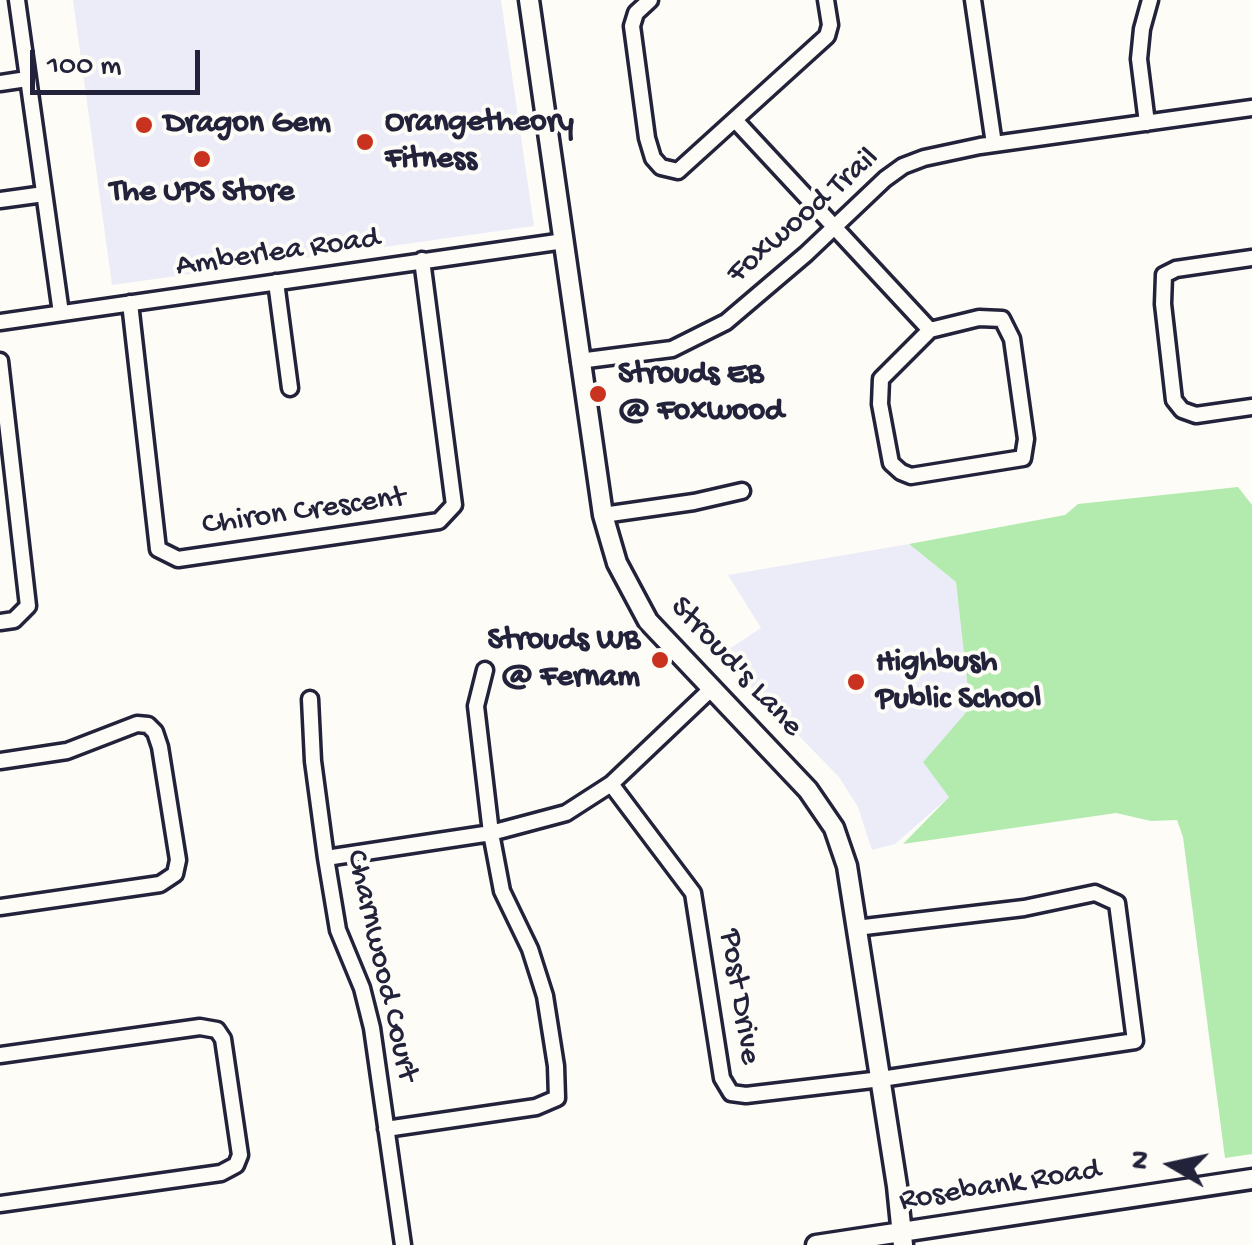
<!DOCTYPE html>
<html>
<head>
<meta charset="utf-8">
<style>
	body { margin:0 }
	#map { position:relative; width:1252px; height:1245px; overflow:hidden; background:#fdfcf7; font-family:"Gochi Hand",sans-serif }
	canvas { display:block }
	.north { position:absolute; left:1122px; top:1115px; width:100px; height:100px; -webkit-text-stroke:8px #fdfcf7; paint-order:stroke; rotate:279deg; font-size:28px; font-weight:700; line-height:40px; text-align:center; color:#22223b }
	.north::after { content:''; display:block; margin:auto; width:35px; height:45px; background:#22223b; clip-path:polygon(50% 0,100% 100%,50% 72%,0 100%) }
	.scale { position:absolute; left:30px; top:50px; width:170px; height:45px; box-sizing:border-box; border:5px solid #22223b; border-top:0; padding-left:12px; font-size:30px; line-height:35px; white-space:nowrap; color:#22223b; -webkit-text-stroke:8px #fdfcf7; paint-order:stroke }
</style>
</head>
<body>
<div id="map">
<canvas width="1252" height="1245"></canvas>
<div class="north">N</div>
<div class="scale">100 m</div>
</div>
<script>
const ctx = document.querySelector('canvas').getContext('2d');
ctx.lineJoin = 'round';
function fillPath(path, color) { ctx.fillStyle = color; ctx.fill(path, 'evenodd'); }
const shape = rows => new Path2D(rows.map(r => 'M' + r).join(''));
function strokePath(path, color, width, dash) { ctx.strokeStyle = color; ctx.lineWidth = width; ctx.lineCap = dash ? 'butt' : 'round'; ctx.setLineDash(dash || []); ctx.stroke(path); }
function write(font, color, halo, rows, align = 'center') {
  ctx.font = font + ' "Gochi Hand",sans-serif'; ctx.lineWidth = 8; ctx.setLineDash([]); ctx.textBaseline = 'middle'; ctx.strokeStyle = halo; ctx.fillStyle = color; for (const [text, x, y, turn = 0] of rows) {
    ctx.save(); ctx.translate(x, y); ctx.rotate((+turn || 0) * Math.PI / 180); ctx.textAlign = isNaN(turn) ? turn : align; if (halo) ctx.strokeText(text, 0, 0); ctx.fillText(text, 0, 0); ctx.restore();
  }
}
fillPath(shape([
	[73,0,501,0,534,226,112,285],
	[909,544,956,582,970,709,923,762,950,796,895,844,872,850,858,807,839,777,720,655,761,628,728,575]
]), '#ebecf8');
fillPath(shape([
	[1238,487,1252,505,1252,1154,1225,1158,1183,837,1177,820,1151,821,1116,813,903,844,949,797,923,762,970,708,956,582,909,544,1065,515,1078,504]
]), '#b3ebaf');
const minor = shape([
	[17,0,61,313],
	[650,0,636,13,632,26,647,138,653,158,661,167,678,171,827,36,830,25,826,0],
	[973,0,994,144],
	[0,83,27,79],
	[735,120,930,330],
	[1147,123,1139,59,1142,29,1150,0],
	[0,200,44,194],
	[1252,258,1176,269,1164,275,1163,304,1174,400,1182,410,1196,415,1252,407],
	[276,282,290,388],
	[130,303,158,549,178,559,439,521,454,505,422,260],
	[979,318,1002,319,1012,339,1026,439,1023,458,911,476,901,472,891,463,880,404,881,379,930,330,979,318],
	[0,322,564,241],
	[0,361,28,606,14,620,0,622],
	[579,361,672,349,726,322,806,254,885,179,903,166,924,158,980,146,1252,108],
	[603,515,694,502,742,491],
	[310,699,313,761,326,858,338,930,362,988,372,1028,403,1245],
	[0,761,67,751,137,724,148,725,155,732,160,747,178,860,175,874,160,884,0,907],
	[611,784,693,893,722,1078,731,1093,746,1095,881,1079,1135,1041,1117,903,1095,893,1024,908,856,928],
	[326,858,491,833,566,813,611,784,710,690],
	[0,1055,200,1027,217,1030,223,1039,240,1155,236,1165,221,1173,0,1204],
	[386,1129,536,1107,557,1098,556,1066,545,996,530,949,502,891,491,833,476,706,485,670]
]);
const tertiary = shape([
	[529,0,603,515,617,563,648,621,808,790,834,828,847,866,897,1186,903,1245],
	[816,1245,1252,1179]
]);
strokePath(minor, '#22223b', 21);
strokePath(tertiary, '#22223b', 25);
strokePath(minor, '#fdfcf7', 14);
strokePath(tertiary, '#fdfcf7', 18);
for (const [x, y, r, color] of [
	[144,125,10,"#c8321e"],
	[365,142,10,"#c8321e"],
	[202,159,10,"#c8321e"],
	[598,394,10,"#c8321e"],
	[660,660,10,"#c8321e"],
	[856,682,10,"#c8321e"]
]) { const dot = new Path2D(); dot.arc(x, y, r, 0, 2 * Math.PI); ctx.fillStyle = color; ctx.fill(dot); strokePath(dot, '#fdfcf7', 4); }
write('bold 32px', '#22223b', '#fdfcf7', [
	["Orangetheory",385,124],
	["Fitness",385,161],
	["Dragon Gem",164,125],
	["The UPS Store",202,194,"center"],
	["Strouds EB",618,376],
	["@ Foxwood",618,413],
	["Strouds WB",640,642,"right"],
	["@ Fernam",640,679,"right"],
	["Highbush",876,664],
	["Public School",876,701]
], 'left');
write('32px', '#22223b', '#fdfcf7', [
	["Foxwood Trail",804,217,-41],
	["Amberlea Road",278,254,-8],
	["Chiron Crescent",304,513,-8],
	["Stroud's Lane",735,668,47],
	["Charnwood Court",380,966,77],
	["Post Drive",738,997,81],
	["Rosebank Road",1000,1187,-9]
]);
</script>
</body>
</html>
